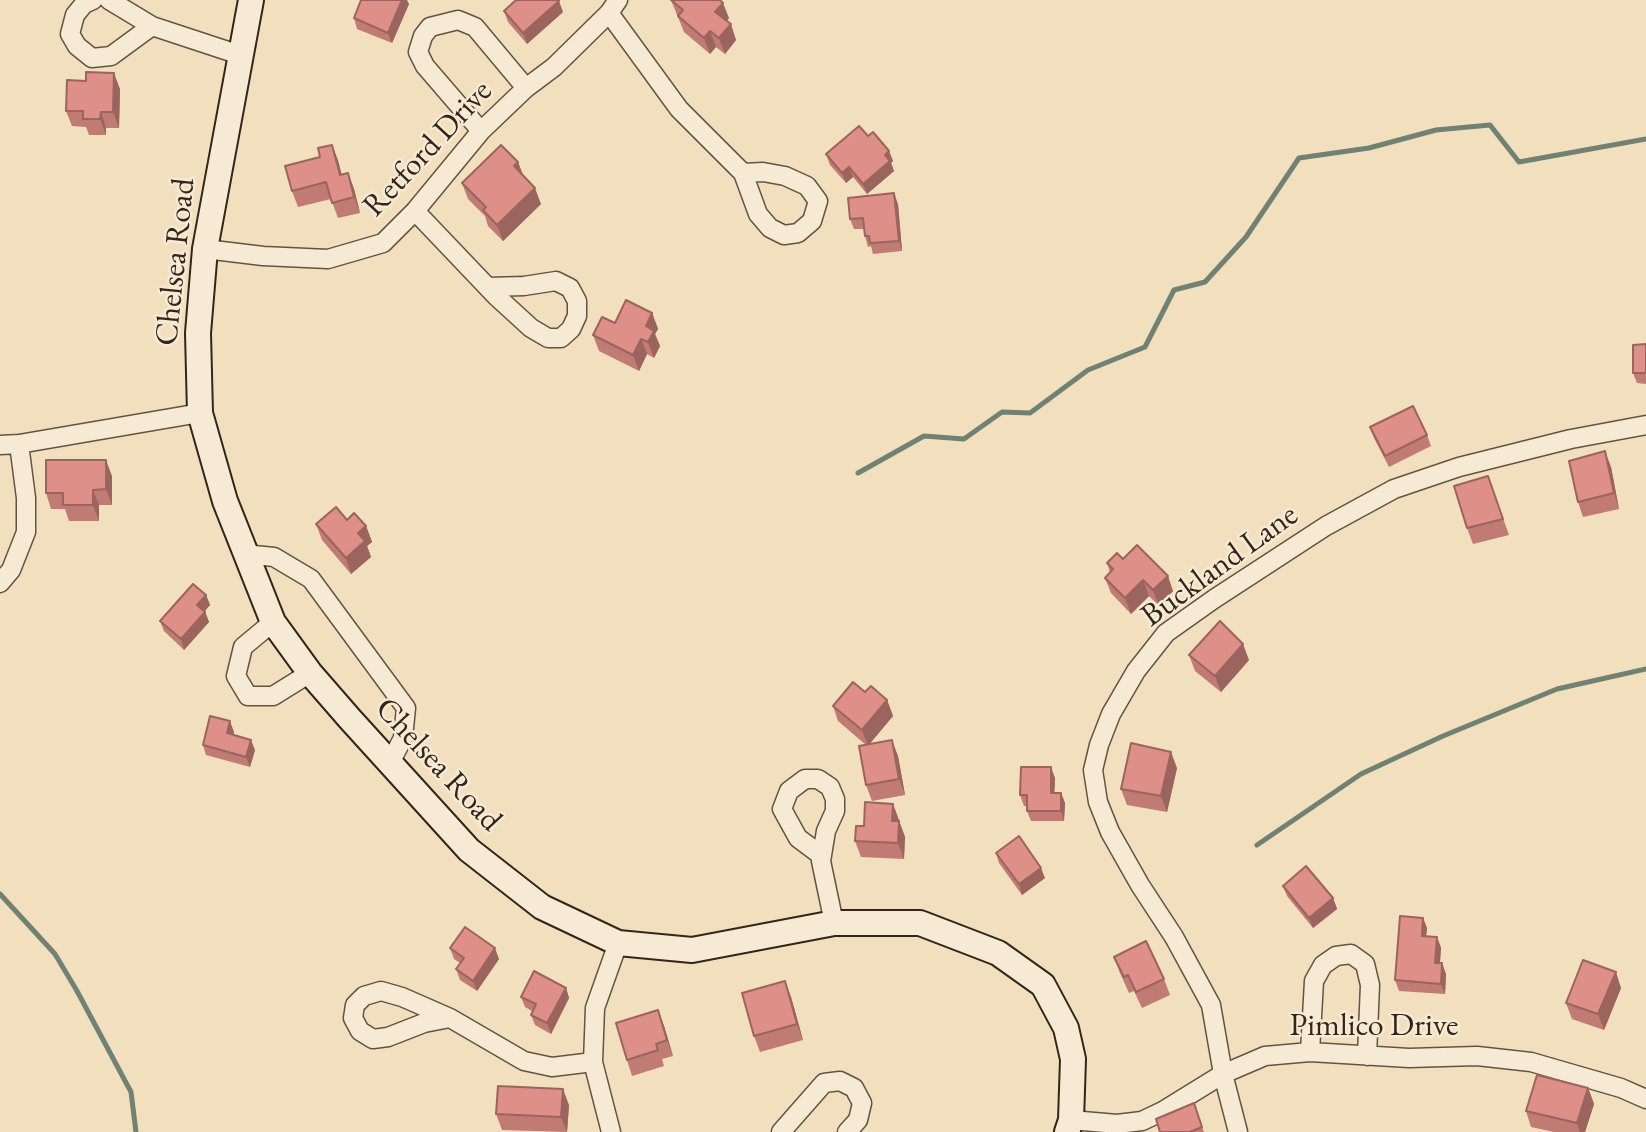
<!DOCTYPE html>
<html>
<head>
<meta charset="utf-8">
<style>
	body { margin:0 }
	canvas { display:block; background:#f2dfbe }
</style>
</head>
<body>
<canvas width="1646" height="1132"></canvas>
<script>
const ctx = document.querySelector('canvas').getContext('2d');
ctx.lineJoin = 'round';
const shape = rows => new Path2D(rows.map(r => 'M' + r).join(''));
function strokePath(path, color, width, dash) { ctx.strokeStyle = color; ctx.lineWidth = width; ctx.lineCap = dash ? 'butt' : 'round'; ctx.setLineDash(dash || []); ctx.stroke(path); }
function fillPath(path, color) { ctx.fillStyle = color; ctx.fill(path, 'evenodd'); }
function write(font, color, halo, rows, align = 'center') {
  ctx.font = font + ' "EB Garamond",serif'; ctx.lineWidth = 5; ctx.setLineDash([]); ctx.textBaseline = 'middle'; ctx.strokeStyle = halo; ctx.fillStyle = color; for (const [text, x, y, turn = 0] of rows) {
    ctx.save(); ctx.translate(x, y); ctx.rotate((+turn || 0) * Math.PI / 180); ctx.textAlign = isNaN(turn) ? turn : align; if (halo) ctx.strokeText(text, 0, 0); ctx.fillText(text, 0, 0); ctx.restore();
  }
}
strokePath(shape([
	[858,473,924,436,964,439,1002,412,1030,413,1088,370,1145,347,1174,290,1205,282,1246,237,1299,158,1369,148,1436,130,1490,125,1519,162,1646,139],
	[1257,845,1361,774,1443,736,1557,689,1646,669],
	[0,894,55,954,77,991,131,1092,136,1132]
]), '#718174', 5);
const street = shape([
	[93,0,84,4,75,15,70,34,77,46,92,58,111,56,152,26],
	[109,0,152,26,240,55],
	[609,13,679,109,743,173,758,214,770,228,784,235,798,233,812,221,818,201,807,186,785,176,763,172,743,173],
	[481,131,425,66,418,52,423,36,430,27,458,20,475,27,526,88],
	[415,211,496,296,531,328,548,338,561,338,571,329,577,316,577,301,570,288,556,281,524,286,488,287],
	[205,249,263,256,328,259,383,243,415,211,481,131,526,88,554,67,609,13,618,0],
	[0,445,19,444,200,413],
	[244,554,274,557,311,579,406,708,403,738,390,763],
	[0,583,11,570,26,532,26,498,19,444],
	[273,622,243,647,236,676,248,696,273,696,310,673],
	[822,856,798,838,782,809,789,791,805,779,818,779,830,787,835,799,835,811,826,831,821,861,834,923],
	[450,1018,424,1023,388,1037,373,1039,360,1031,353,1018,355,1005,364,996,381,991,402,997,450,1018,524,1061,552,1067,593,1062],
	[1310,1052,1314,981,1323,965,1336,956,1351,954,1365,964,1370,985,1367,1056],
	[1071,1120,1117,1124,1142,1121,1163,1111,1223,1074,1265,1056,1310,1052,1409,1058,1477,1056,1531,1062,1621,1088,1646,1099],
	[611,1132,593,1062,595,1008,618,943],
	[781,1132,824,1083,840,1081,854,1088,862,1103,858,1120,847,1132],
	[1238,1132,1223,1074,1211,1005,1174,937,1140,885,1110,832,1098,802,1093,770,1099,745,1111,714,1136,671,1166,633,1214,599,1326,526,1394,489,1459,467,1571,439,1646,425]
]);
const secondary = shape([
	[251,0,205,249,198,333,200,413,225,501,273,622,310,673,350,719,469,850,542,907,618,943,692,950,834,923,920,923,998,953,1043,985,1066,1028,1073,1059,1071,1120,1067,1132]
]);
strokePath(street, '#615444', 21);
strokePath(secondary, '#31261b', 28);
strokePath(street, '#f7ead5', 18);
strokePath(secondary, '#f7ead5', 24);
fillPath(shape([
	[671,0,729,18,727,21,736,40,725,54,716,47,710,54,684,32],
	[409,4,392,43,357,29,354,18],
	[504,11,563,12,527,44,508,22],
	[120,89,119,128,106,128,106,135,89,135,86,127,72,126,66,111],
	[868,136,889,151,893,161,891,163,894,171,867,194,853,177,846,183,830,165,826,154],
	[332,145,341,175,348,173,354,189,360,213,338,218,331,199,298,207,292,191,320,157],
	[518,162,523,175,541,204,503,241,488,226,485,216,468,199,462,183],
	[898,204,902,251,873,254,871,246,868,247,865,236,864,229,854,229,850,219],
	[652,313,658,329,655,334,660,346,654,358,647,354,639,371,599,351,593,335,615,323],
	[1646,344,1646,384,1637,383,1633,373],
	[1370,427,1427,435,1431,446,1389,467,1374,438],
	[1611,467,1619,509,1583,517,1578,502],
	[112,476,112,505,99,505,99,521,69,521,65,509,51,509,46,493],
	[1488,476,1509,535,1473,544,1467,528],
	[347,520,366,526,372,542,367,546,371,557,351,574,322,540,316,524],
	[1123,559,1173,591,1159,606,1149,596,1131,614,1111,593,1105,578,1110,572,1107,563],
	[206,595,210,605,205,611,209,622,184,650,164,631,160,621],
	[1189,655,1249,660,1221,692,1195,671],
	[865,692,887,700,893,716,869,744,898,756,905,795,872,801,866,785,866,745,838,721,833,706],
	[234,732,233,735,255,750,250,767,206,755,203,745],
	[1177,768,1167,812,1127,805,1121,789],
	[1055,778,1054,793,1061,793,1065,803,1064,821,1031,821,1027,811,1027,806,1024,806,1020,795],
	[893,804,905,837,904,859,861,857,855,841,864,826],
	[996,853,1045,878,1022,895,999,863],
	[1283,886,1333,898,1337,909,1313,928,1287,896],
	[1423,918,1427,928,1426,936,1437,937,1441,948,1440,963,1442,963,1446,974,1445,994,1399,991,1395,980],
	[450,948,499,959,477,991,460,980,456,969,460,963,454,959],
	[1114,957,1164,979,1170,995,1142,1008,1134,991,1129,993,1120,973],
	[566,988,569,998,551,1034,535,1025,531,1015,532,1011,525,1007,521,997],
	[1621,988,1604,1030,1572,1019,1566,1003],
	[791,997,803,1040,760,1052,754,1036],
	[664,1026,673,1056,662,1059,664,1066,632,1076,627,1060],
	[1588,1088,1594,1104,1585,1132,1554,1132,1531,1127,1526,1111],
	[1194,1103,1204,1132,1160,1132],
	[569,1105,567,1132,502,1130,496,1114]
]), '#bf7b74');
fillPath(shape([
	[402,0,407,0,409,4,392,43,388,33],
	[559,1,563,12,527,44,523,33],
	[723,3,729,18,721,28,715,12],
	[731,24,736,40,725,54,719,38],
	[710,31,716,47,710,54,704,38],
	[114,73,120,89,119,128,113,112],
	[101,112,106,128,106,135,100,119],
	[332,145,338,160,346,191,340,175],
	[889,151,893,161,891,163,894,171,867,194,863,184,885,155],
	[518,162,524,178,514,166],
	[849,167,853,177,846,183,842,173],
	[348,173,354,189,360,213,354,197],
	[535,188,541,204,503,241,497,225],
	[894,193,898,204,902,251,899,241],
	[652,313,658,329,655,334,660,346,654,358,648,342,646,326],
	[641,339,647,354,639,371,633,355],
	[1605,451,1611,467,1619,509,1614,493],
	[106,460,112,476,112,505,106,489],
	[93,490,99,505,99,521,93,505],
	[366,526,372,542,367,546,371,557,351,574,346,558,358,533],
	[1168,576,1173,591,1159,606,1153,590],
	[1143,580,1149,596,1131,614,1125,598],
	[206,595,210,605,201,615,197,605],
	[205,612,209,622,184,650,181,639],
	[1243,644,1249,660,1221,692,1215,676],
	[887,700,893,716,868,746,862,730],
	[230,721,234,732,231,744,227,733],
	[251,740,255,750,250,767,246,757],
	[892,740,898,756,905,795,899,779],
	[1171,752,1177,768,1167,812,1161,796],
	[1051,767,1055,778,1054,803,1051,793],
	[1061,793,1065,803,1064,821,1061,811],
	[893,804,899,820,898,837,892,821],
	[899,821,905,837,904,859,898,843],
	[1041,868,1045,878,1022,895,1019,884],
	[1333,898,1337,909,1313,928,1309,918],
	[1423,918,1427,928,1425,946,1422,936],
	[1437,937,1441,948,1439,973,1435,963],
	[495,948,499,959,477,991,473,981],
	[1442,963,1446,974,1445,994,1441,984],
	[1616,972,1621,988,1604,1030,1598,1014],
	[785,981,791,997,803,1040,797,1024],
	[566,988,569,998,551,1034,547,1023],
	[658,1010,664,1026,673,1056,667,1040],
	[1588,1088,1594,1104,1585,1132,1580,1132,1577,1123],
	[563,1089,569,1105,567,1132,561,1117]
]), '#9b645e');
const building = shape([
	[361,0,402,0,388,33,354,18,361,0],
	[516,0,559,0,559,1,523,33,504,11,516,0],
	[671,0,720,0,723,3,715,12,731,24,719,38,710,31,704,38,678,16,683,10,671,0],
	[86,72,114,73,113,112,101,112,100,119,83,119,83,111,66,111,67,80,86,81,86,72],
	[859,126,868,136,873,132,889,151,885,155,890,161,863,184,849,167,842,173,826,154,859,126],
	[332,145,340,175,348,173,354,197,332,203,326,182,292,191,285,166,320,157,318,148,332,145],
	[501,145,518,162,514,166,535,188,497,225,483,210,486,207,462,183,501,145],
	[894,193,899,241,870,243,869,236,865,236,863,218,850,219,848,198,894,193],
	[626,300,652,313,646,326,654,331,648,342,641,339,633,355,593,335,602,317,615,323,626,300],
	[1646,344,1646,373,1633,373,1633,345,1646,344],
	[1413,406,1427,435,1385,456,1370,427,1413,406],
	[1605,451,1614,493,1578,502,1569,461,1605,451],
	[46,460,106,460,106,489,93,490,93,505,63,505,63,493,46,493,46,460],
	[1488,476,1503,519,1467,528,1454,486,1488,476],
	[336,507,347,520,354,513,366,526,358,533,365,541,346,558,316,524,336,507],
	[1137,545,1168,576,1153,590,1143,580,1125,598,1105,578,1113,569,1107,563,1117,553,1123,559,1137,545],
	[193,584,206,595,197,605,205,612,181,639,160,621,193,584],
	[1220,621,1243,644,1215,676,1189,655,1220,621],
	[853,682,865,692,871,686,887,700,862,730,833,706,853,682],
	[210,716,230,721,227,733,251,740,246,757,203,745,210,716],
	[892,740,899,779,866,785,859,746,892,740],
	[1131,743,1171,752,1161,796,1121,789,1131,743],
	[1021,767,1051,767,1051,793,1061,793,1061,811,1027,811,1027,795,1020,795,1021,767],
	[865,802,893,804,892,821,899,821,898,843,855,841,856,826,864,826,865,802],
	[1019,836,1041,868,1019,884,996,853,1019,836],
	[1306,866,1333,898,1309,918,1283,886,1306,866],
	[1400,916,1423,918,1422,936,1437,937,1435,963,1442,963,1441,984,1395,980,1400,916],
	[465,927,495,948,473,981,456,969,464,958,450,948,465,927],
	[1146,941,1164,979,1136,992,1128,975,1124,977,1114,957,1146,941],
	[1583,960,1616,972,1598,1014,1566,1003,1583,960],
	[534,971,566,988,547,1023,531,1015,536,1004,521,997,534,971],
	[785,981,797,1024,754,1036,742,993,785,981],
	[658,1010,667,1040,656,1044,658,1050,627,1060,616,1023,658,1010],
	[1537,1075,1588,1088,1577,1123,1526,1111,1537,1075],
	[498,1086,563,1089,561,1117,496,1114,498,1086],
	[1194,1103,1202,1127,1190,1132,1160,1132,1156,1119,1194,1103]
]);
fillPath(building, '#de8f87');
strokePath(building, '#9b645e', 2);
write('32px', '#31261b', '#f7ead5', [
	["Retford Drive",428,149,-47],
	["Chelsea Road",176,262,-84],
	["Buckland Lane",1220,566,-36],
	["Chelsea Road",438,765,47],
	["Pimlico Drive",1374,1026]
]);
</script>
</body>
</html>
